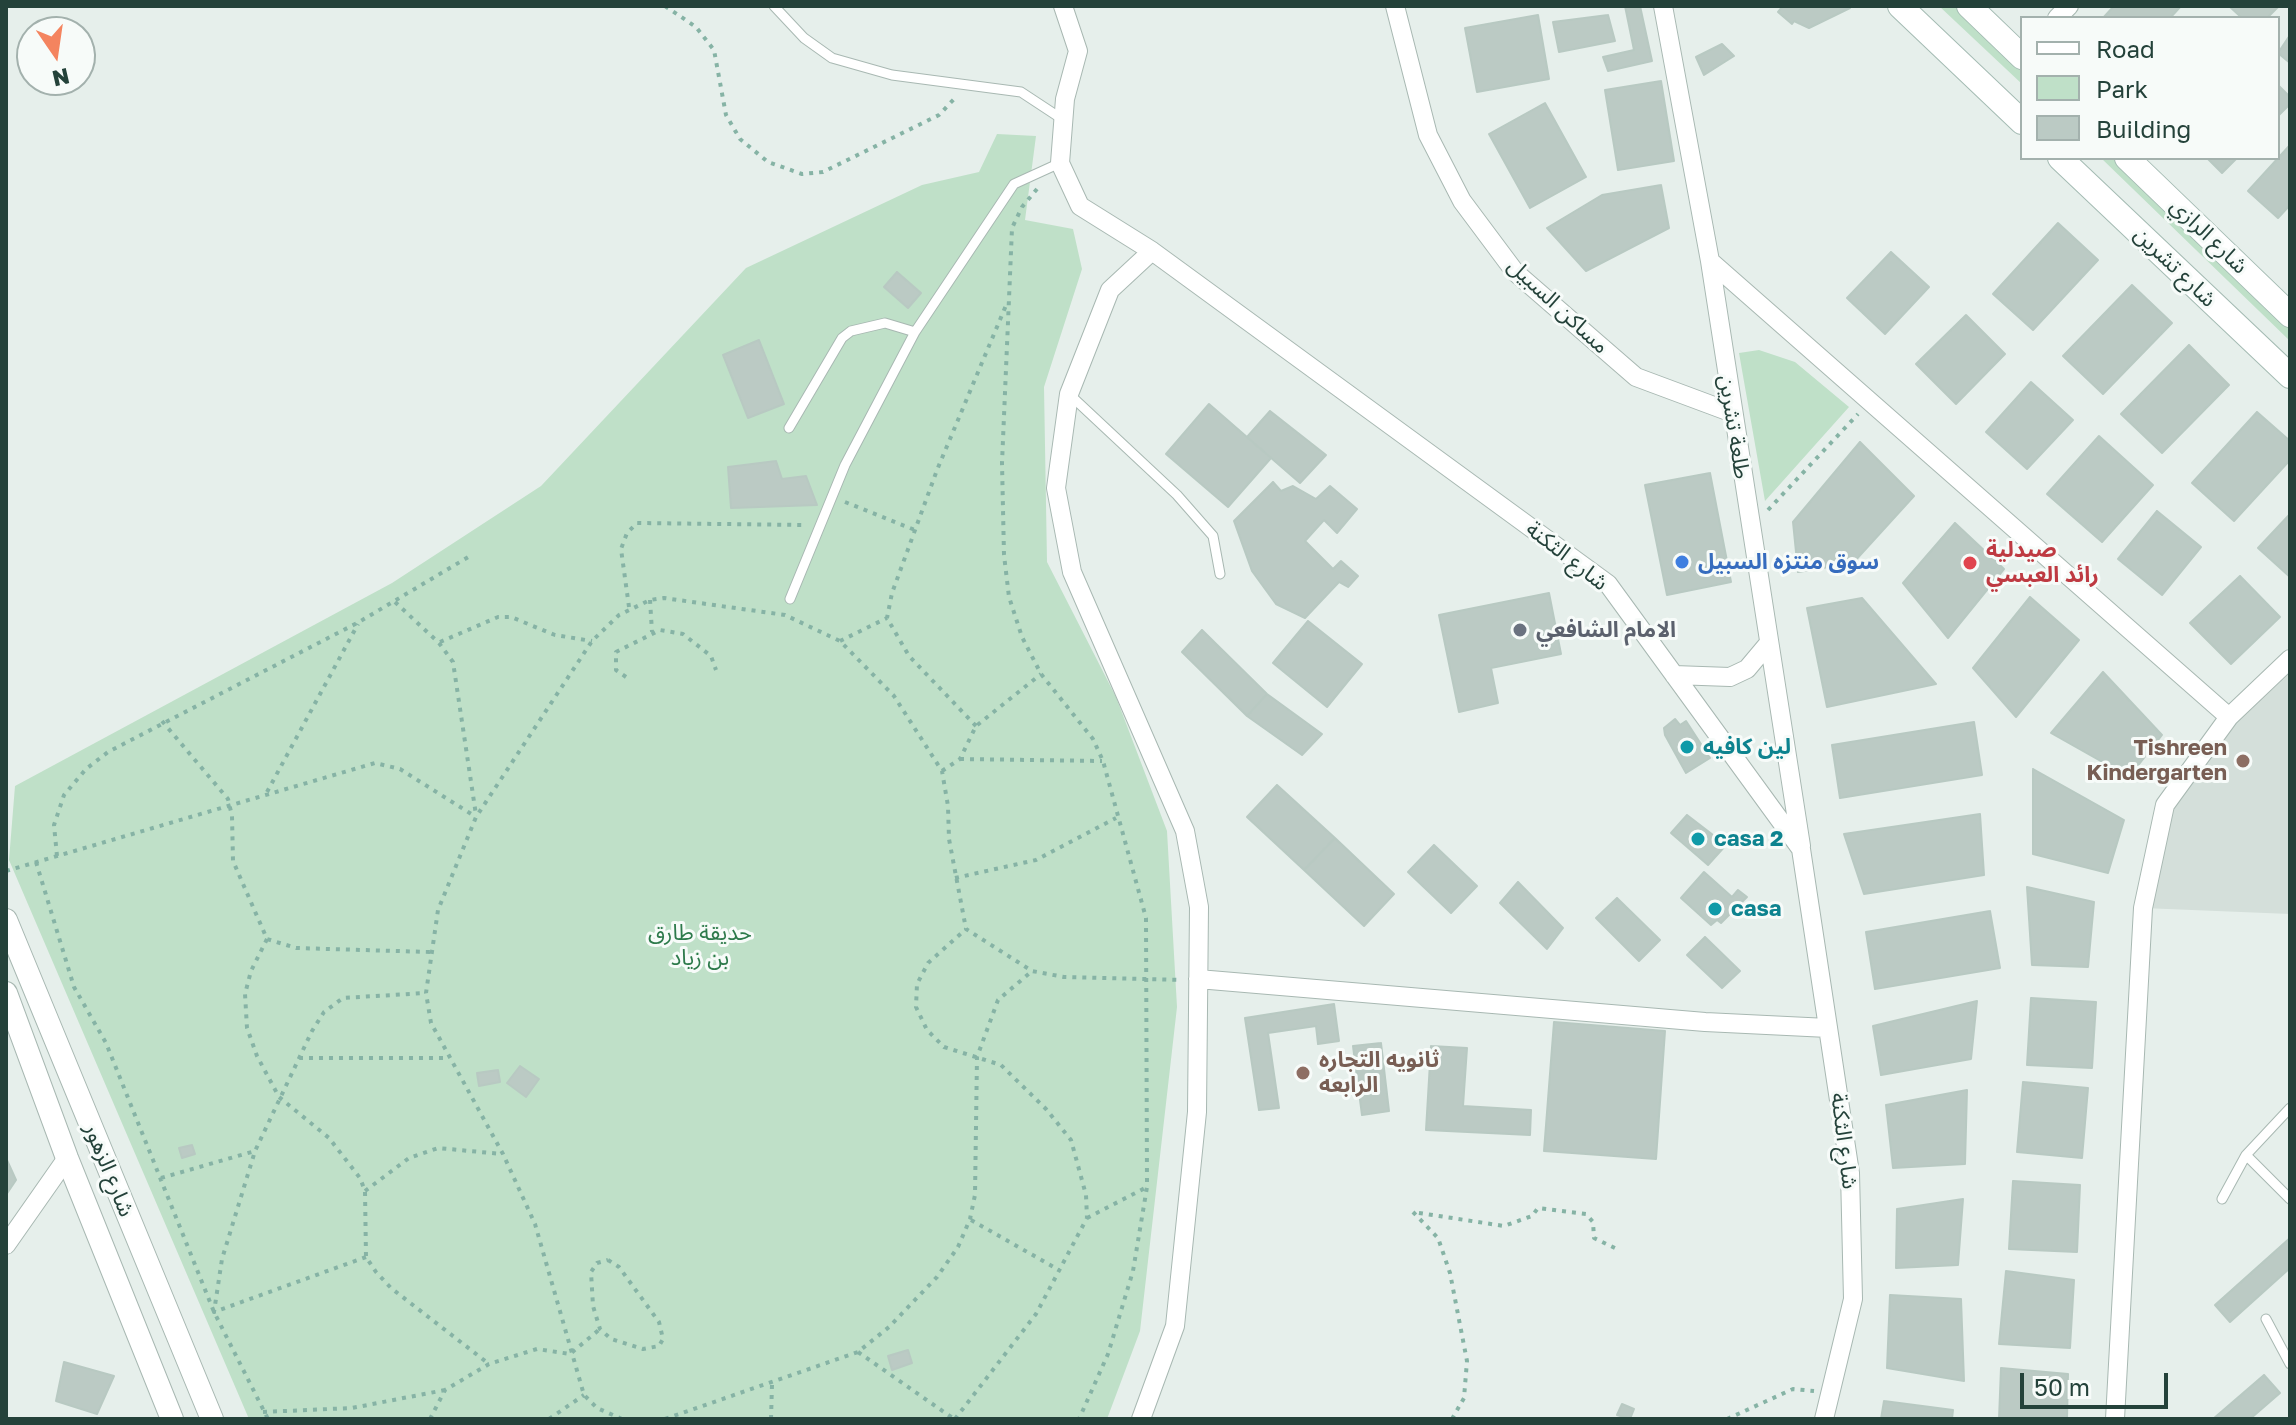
<!DOCTYPE html>
<html>
<head>
<meta charset="utf-8">
<style>
	body { margin:0 }
	#map { position:relative; width:2296px; height:1425px; overflow:hidden; background:#e6efeb; font-family:"Golos Text",sans-serif }
	canvas { display:block }
	.frame { position:absolute; inset:0; border:8px solid #24423a; pointer-events:none }
	.legend { position:absolute; left:2020px; top:16px; width:260px; height:144px; box-sizing:border-box; background:#f7fbf9; border:2px solid #a3b1ad; margin:0; padding:10px 14px; list-style:none; font-size:24px; color:#24423a }
	.legend li { display:flex; align-items:center; gap:16px; height:40px }
	.legend b { width:40px; border:2px solid #a3b1ad }
	.north { position:absolute; left:16px; top:16px; width:80px; height:80px; box-sizing:border-box; background:#f7fbf9; border:2px solid #a3b1ad; border-radius:50%; rotate:167deg; font-size:22px; font-weight:700; line-height:32px; text-align:center; color:#24423a }
	.north::after { content:''; display:block; margin:auto; width:28px; height:36px; background:#f4845f; clip-path:polygon(50% 0,100% 100%,50% 72%,0 100%) }
	.scale { position:absolute; left:2020px; top:1373px; width:148px; height:36px; box-sizing:border-box; border:4px solid #24423a; border-top:0; padding-left:10px; font-size:24px; line-height:28px; white-space:nowrap; color:#24423a; -webkit-text-stroke:6px #f7fbf9; paint-order:stroke }
</style>
</head>
<body>
<div id="map">
<canvas width="2296" height="1425"></canvas>
<div class="frame"></div>
<ul class="legend">
<li><b style="height:10px;background:#fff"></b>Road</li>
<li><b style="height:22px;background:#bfe0c8"></b>Park</li>
<li><b style="height:22px;background:#bbcac4"></b>Building</li>
</ul>
<div class="north">N</div>
<div class="scale">50 m</div>
</div>
<script>
const ctx = document.querySelector('canvas').getContext('2d');
ctx.lineJoin = 'round';
function fillPath(path, color) { ctx.fillStyle = color; ctx.fill(path, 'evenodd'); }
const shape = rows => new Path2D(rows.map(r => 'M' + r).join(''));
function strokePath(path, color, width, dash) { ctx.strokeStyle = color; ctx.lineWidth = width; ctx.lineCap = dash ? 'butt' : 'round'; ctx.setLineDash(dash || []); ctx.stroke(path); }
function write(font, color, halo, rows, align = 'center') {
  ctx.font = font + ' "Golos Text","Noto Sans Arabic",sans-serif'; ctx.lineWidth = 6; ctx.setLineDash([]); ctx.textBaseline = 'middle'; ctx.strokeStyle = halo; ctx.fillStyle = color; for (const [text, x, y, turn = 0] of rows) {
    ctx.save(); ctx.translate(x, y); ctx.rotate((+turn || 0) * Math.PI / 180); ctx.textAlign = isNaN(turn) ? turn : align; if (halo) ctx.strokeText(text, 0, 0); ctx.fillText(text, 0, 0); ctx.restore();
  }
}
fillPath(shape([
	[2290,659,2290,914,2143,908,2165,805]
]), '#d4dfda');
fillPath(shape([
	[1939,6,1954,6,2001,50,2022,70,2022,84],
	[997,134,1036,136,1025,220,1073,229,1082,269,1044,387,1047,562,1116,697,1167,831,1177,1007,1140,1331,1107,1419,249,1419,9,860,15,786,392,583,541,486,746,268,922,185,979,172],
	[2101,158,2114,158,2213,253,2290,328,2290,341],
	[1759,350,1795,362,1849,407,1765,501,1739,353]
]), '#bfe0c8');
const building = shape([
	[1625,6,1640,6,1652,61,1608,71,1603,57,1634,50,1625,6],
	[1783,6,1848,6,1850,8,1809,28,1794,21,1792,24,1778,12,1783,6],
	[2114,6,2181,6,2170,18,2103,18,2114,6],
	[2229,6,2279,6,2267,18,2242,18,2229,6],
	[1538,15,1549,79,1477,92,1465,28,1538,15],
	[1608,15,1615,41,1559,52,1553,22,1608,15],
	[2290,35,2290,63,2278,53,2290,35],
	[1722,44,1734,56,1704,75,1696,57,1722,44],
	[1661,81,1674,161,1618,170,1605,90,1661,81],
	[2278,85,2290,97,2290,104,2278,116,2278,85],
	[1545,103,1586,177,1530,208,1489,134,1545,103],
	[2290,145,2290,205,2278,218,2248,191,2290,145],
	[2207,158,2237,158,2222,173,2207,158],
	[1661,185,1669,228,1586,271,1547,228,1602,195,1661,185],
	[2058,223,2098,260,2033,330,1993,294,2058,223],
	[1891,252,1929,287,1885,334,1847,298,1891,252],
	[897,272,921,293,908,308,884,287,897,272],
	[2132,285,2172,323,2103,394,2063,356,2132,285],
	[1966,315,2005,354,1956,404,1916,364,1966,315],
	[759,340,784,404,748,418,723,355,759,340],
	[2189,345,2229,385,2162,453,2121,414,2189,345],
	[2031,382,2073,420,2027,469,1986,432,2031,382],
	[1209,404,1271,458,1228,507,1166,454,1209,404],
	[1270,411,1326,455,1300,483,1247,437,1270,411],
	[2257,412,2290,441,2290,460,2234,521,2192,483,2257,412],
	[2099,436,2153,485,2102,542,2047,494,2099,436],
	[1860,442,1914,496,1853,563,1798,572,1793,522,1860,442],
	[776,461,782,479,806,476,817,505,731,508,728,467,776,461],
	[1710,473,1731,582,1667,595,1645,485,1710,473],
	[1273,482,1281,491,1293,486,1316,499,1330,486,1357,509,1337,533,1324,520,1305,541,1333,569,1341,561,1358,576,1348,587,1339,582,1305,618,1276,604,1252,571,1234,521,1273,482],
	[2157,511,2201,547,2162,595,2118,559,2157,511],
	[2290,514,2290,577,2258,548,2290,514],
	[1955,523,2004,569,1948,638,1903,583,1955,523],
	[2240,576,2280,617,2231,664,2190,623,2240,576],
	[1549,593,1561,654,1491,668,1498,703,1459,712,1439,615,1549,593],
	[2030,597,2079,640,2016,717,1973,668,2030,597],
	[1862,598,1936,684,1827,707,1807,608,1862,598],
	[1308,621,1362,664,1327,707,1273,663,1308,621],
	[1202,630,1267,694,1247,716,1182,652,1202,630],
	[2103,672,2162,735,2129,777,2051,733,2103,672],
	[1267,694,1322,734,1302,755,1247,716,1267,694],
	[1675,719,1680,725,1686,721,1710,758,1686,773,1665,735,1664,728,1675,719],
	[1974,722,1982,775,1840,798,1832,745,1974,722],
	[2033,769,2124,820,2108,873,2033,854,2033,769],
	[1277,785,1335,838,1304,870,1247,817,1277,785],
	[1980,814,1984,875,1864,894,1844,834,1980,814],
	[1687,815,1726,845,1708,865,1671,833,1687,815],
	[1335,838,1394,894,1364,926,1304,870,1335,838],
	[1434,845,1477,886,1451,913,1408,872,1434,845],
	[1704,872,1732,897,1738,890,1747,897,1721,923,1717,920,1711,925,1681,898,1704,872],
	[1518,882,1563,928,1547,949,1500,903,1518,882],
	[2027,887,2094,902,2088,967,2032,965,2027,887],
	[1617,898,1660,940,1639,961,1596,918,1617,898],
	[1990,911,2000,968,1875,989,1866,932,1990,911],
	[1705,937,1740,971,1722,988,1687,955,1705,937],
	[2031,998,2096,1002,2092,1068,2027,1065,2031,998],
	[1977,1001,1971,1059,1881,1075,1873,1026,1977,1001],
	[1334,1004,1339,1041,1318,1044,1316,1026,1268,1033,1279,1108,1259,1110,1245,1018,1334,1004],
	[1554,1022,1665,1031,1656,1159,1544,1151,1554,1022],
	[1381,1043,1389,1111,1362,1115,1353,1046,1381,1043],
	[1431,1046,1467,1048,1463,1106,1531,1110,1530,1135,1426,1130,1431,1046],
	[520,1066,539,1079,526,1097,507,1083,520,1066],
	[498,1070,500,1082,479,1086,477,1073,498,1070],
	[2023,1082,2088,1088,2082,1158,2017,1152,2023,1082],
	[1967,1090,1965,1164,1893,1168,1886,1105,1967,1090],
	[192,1145,195,1154,182,1158,179,1148,192,1145],
	[6,1158,16,1180,6,1195,6,1158],
	[2013,1181,2080,1185,2077,1252,2009,1249,2013,1181],
	[1963,1199,1958,1265,1896,1268,1897,1209,1963,1199],
	[2290,1238,2290,1268,2230,1322,2215,1305,2290,1238],
	[2006,1271,2074,1280,2070,1348,1999,1344,2006,1271],
	[1890,1295,1961,1299,1964,1381,1887,1368,1890,1295],
	[908,1350,912,1363,892,1370,888,1356,908,1350],
	[64,1362,114,1376,97,1414,56,1401,64,1362],
	[2001,1368,2068,1374,2067,1419,1999,1419,2001,1368],
	[2264,1375,2280,1393,2250,1419,2213,1419,2264,1375],
	[1884,1401,1953,1410,1952,1419,1881,1419,1884,1401],
	[1622,1404,1634,1409,1630,1419,1617,1415,1622,1404]
]);
fillPath(building, '#bbcac4');
strokePath(building, '#b8c9c2', 2);
const service = shape([
	[774,6,804,38,832,58,892,75,1021,92,1062,119],
	[1069,394,1177,495,1213,536,1220,574],
	[789,428,842,338,851,331,885,323,915,332],
	[790,599,845,465,915,332,1014,184,1060,163],
	[2246,1155,2290,1199],
	[2222,1199,2246,1155,2290,1108],
	[2266,1319,2290,1364]
]);
const minor = shape([
	[1063,6,1078,51,1065,99,1060,163,1080,206,1152,251,1608,584,1801,849,1850,1173,1853,1299,1824,1419],
	[1395,6,1428,135,1462,201,1515,272,1636,377,1730,412],
	[1663,6,1710,261,1801,846],
	[2057,18,2069,6],
	[1710,261,2229,717],
	[1674,675,1730,677,1747,669,1768,644],
	[1198,979,1705,1022,1828,1028],
	[6,1245,67,1158],
	[1141,1419,1175,1326,1197,1112,1199,907,1185,831,1072,572,1056,488,1069,394,1110,290,1152,251],
	[2115,1419,2143,908,2165,805,2229,717,2290,659]
]);
const tertiary = shape([
	[6,920,212,1419],
	[6,993,67,1158,172,1419]
]);
const secondary = shape([
	[1900,6,2022,122],
	[1969,6,2022,57],
	[2060,158,2290,376],
	[2127,158,2290,315]
]);
strokePath(service, '#a8b8b2', 11);
strokePath(minor, '#a8b8b2', 20);
strokePath(tertiary, '#a8b8b2', 24);
strokePath(secondary, '#a4bbb3', 26);
strokePath(shape([
	[665,6,696,27,714,50,726,115,740,139,768,162,802,174,823,172,939,115,955,98],
	[1037,189,1022,207,1012,228,1002,463,1004,555,1009,597,1022,637,1041,674,1093,739,1103,761,1146,918,1147,1187,1133,1271,1108,1354,1079,1419],
	[845,502,915,530],
	[1768,510,1858,414],
	[650,600,652,632],
	[395,602,439,643,453,662,476,815],
	[629,607,621,549,627,533,637,523,806,525],
	[840,641,887,618],
	[440,642,498,617,511,617,555,635,592,641],
	[626,677,616,670,616,652,660,630,683,634,711,656,716,670],
	[162,721,228,799,232,816,233,861,267,939,296,948,430,952],
	[976,726,909,656,887,618,892,593,937,470,1007,303],
	[960,759,1102,761],
	[942,771,960,759,976,726,1041,674],
	[267,792,358,624],
	[57,856,54,825,64,795,86,769,108,752,359,622,470,556],
	[36,862,74,987,106,1043,214,1312,268,1419],
	[6,871,375,763,400,769,476,817],
	[955,878,1036,860,1116,818],
	[267,939,251,971,245,994,247,1028,257,1056,279,1097,329,1138,360,1178,365,1191,366,1257,376,1272,391,1288,489,1364],
	[299,1058,448,1058],
	[161,1178,255,1151],
	[365,1191,409,1158,438,1148,502,1154],
	[1087,1218,1147,1187],
	[971,1220,1059,1270],
	[366,1257,214,1312,222,1259,255,1151,312,1031,324,1012,343,998,425,993],
	[608,1260,619,1267,659,1322,663,1339,659,1346,643,1349,611,1339,600,1329,593,1306,591,1272,597,1263,608,1260],
	[858,1352,954,1419],
	[263,1412,352,1408,445,1390],
	[430,1419,445,1390,489,1364,537,1349,570,1354,600,1329],
	[549,1419,584,1395],
	[622,1419,597,1408,584,1395,535,1224,503,1154,431,1023,426,993,438,910,476,817,592,641,619,615,650,600,664,598,785,615,840,641,894,696,942,771,948,806,949,839,966,929,1032,971,1064,977,1182,980],
	[665,1419,858,1352,889,1327,937,1277,958,1247,970,1219,975,1195,977,1057,998,1000,1032,971],
	[771,1419,772,1385],
	[955,1419,1036,1314,1087,1218,1086,1195,1071,1140,1046,1109,1001,1065,944,1047,927,1030,916,1007,917,984,928,963,966,929],
	[1452,1419,1464,1398,1467,1361,1450,1273,1438,1238,1413,1212,1504,1226,1532,1216,1538,1208,1586,1214,1593,1222,1594,1238,1619,1250],
	[1727,1419,1793,1389,1814,1391]
]), '#86b3a5', 4, [4, 6]);
strokePath(service, '#fff', 9);
strokePath(minor, '#fff', 18);
strokePath(tertiary, '#fff', 22);
strokePath(secondary, '#fff', 24);
for (const [x, y, r, color] of [
	[1682,562,8,"#3f7fe0"],
	[1970,563,8,"#e0444e"],
	[1520,630,8,"#6b7280"],
	[1687,747,8,"#0f9aa8"],
	[2243,761,8,"#8d6e63"],
	[1698,839,8,"#0f9aa8"],
	[1715,909,8,"#0f9aa8"],
	[1303,1073,8,"#8d6e63"]
]) { const dot = new Path2D(); dot.arc(x, y, r, 0, 2 * Math.PI); ctx.fillStyle = color; ctx.fill(dot); strokePath(dot, '#f7fbf9', 3); }
write('22px', '#24423a', '#f7fbf9', [
	["شارع الرازي",2209,236,44],
	["شارع تشرين",2175,267,44],
	["مساكن السبيل",1558,306,43],
	["طلعة تشرين",1734,427,81],
	["شارع الثكنة",1567,556,38],
	["شارع الثكنة",1844,1141,83],
	["شارع الزهور",109,1170,68]
]);
write('bold 22px', '#be3a42', '#f7fbf9', [
	["صيدلية",1986,550],
	["رائد العبسي",1986,575]
], 'left');
write('bold 22px', '#366cbe', '#f7fbf9', [
	["سوق منتزه السبيل",1698,562]
], 'left');
write('bold 22px', '#5b616d', '#f7fbf9', [
	["الامام الشافعي",1536,630]
], 'left');
write('bold 22px', '#0d838f', '#f7fbf9', [
	["لين كافيه",1703,747],
	["casa 2",1714,839],
	["casa",1731,909]
], 'left');
write('bold 22px', '#785e54', '#f7fbf9', [
	["Tishreen",2227,748],
	["Kindergarten",2227,773],
	["ثانويه التجاره",1319,1060,"left"],
	["الرابعه",1319,1085,"left"]
], 'right');
write('22px', '#2d7a4b', '#f7fbf9', [
	["حديقة طارق",700,933],
	["بن زياد",700,958]
]);
</script>
</body>
</html>
